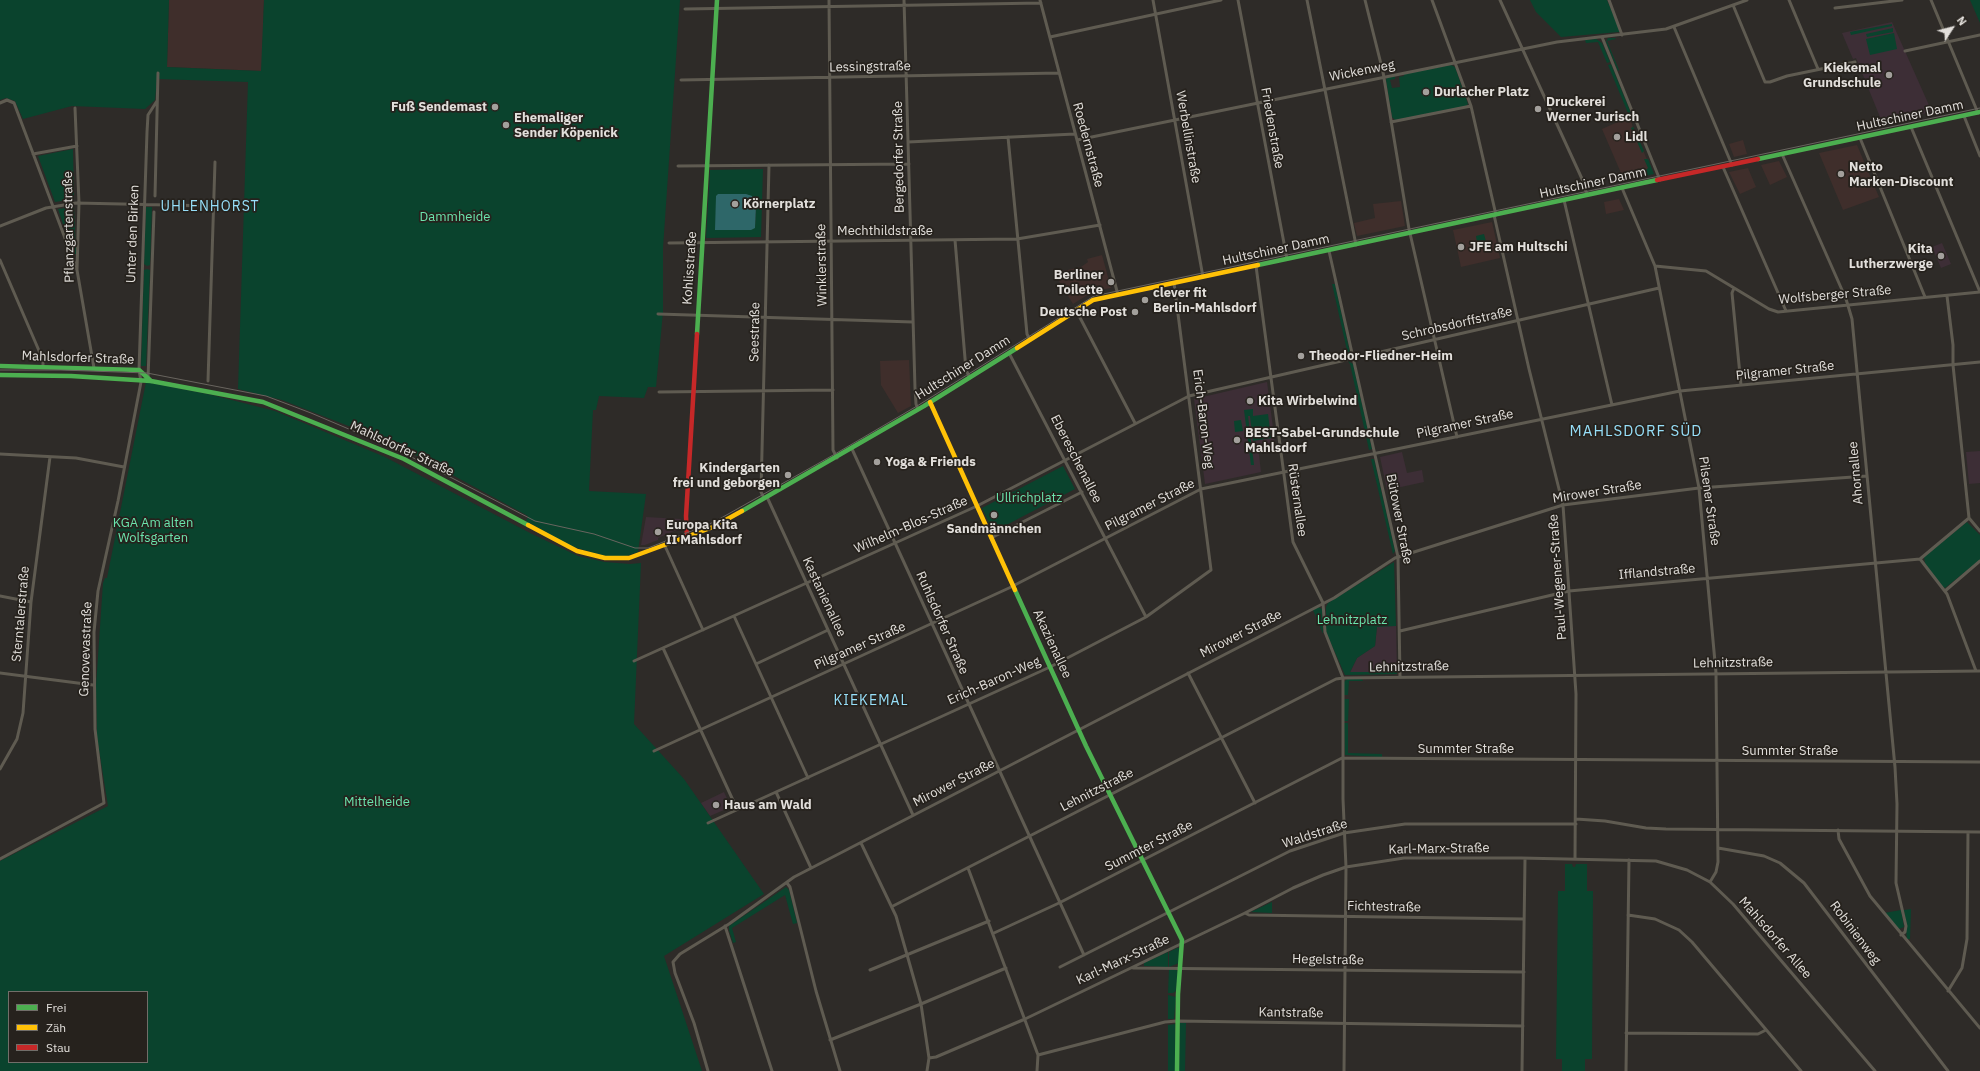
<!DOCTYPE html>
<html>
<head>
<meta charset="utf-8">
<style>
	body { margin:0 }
	#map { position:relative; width:1980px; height:1071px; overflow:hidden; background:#2e2b28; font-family:"IBM Plex Sans",sans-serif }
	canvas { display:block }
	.legend { position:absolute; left:8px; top:991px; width:140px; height:72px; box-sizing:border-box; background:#26221d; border:1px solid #716e69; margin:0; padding:5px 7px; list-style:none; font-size:12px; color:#e2dfdb }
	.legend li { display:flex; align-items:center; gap:8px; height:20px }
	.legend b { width:20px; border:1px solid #716e69 }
	.north { position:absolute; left:1932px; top:8px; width:40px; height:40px; -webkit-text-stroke:3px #26221d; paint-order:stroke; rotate:54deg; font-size:11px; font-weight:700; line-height:16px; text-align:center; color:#e2dfdb }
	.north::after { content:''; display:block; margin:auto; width:14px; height:18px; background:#e2dfdb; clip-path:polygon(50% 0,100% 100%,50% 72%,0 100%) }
</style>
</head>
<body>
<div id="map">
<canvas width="1980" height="1071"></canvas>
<ul class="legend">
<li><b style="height:5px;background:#4caf50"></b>Frei</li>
<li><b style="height:5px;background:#ffc107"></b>Zäh</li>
<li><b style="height:5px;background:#c62828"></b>Stau</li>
</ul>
<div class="north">N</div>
</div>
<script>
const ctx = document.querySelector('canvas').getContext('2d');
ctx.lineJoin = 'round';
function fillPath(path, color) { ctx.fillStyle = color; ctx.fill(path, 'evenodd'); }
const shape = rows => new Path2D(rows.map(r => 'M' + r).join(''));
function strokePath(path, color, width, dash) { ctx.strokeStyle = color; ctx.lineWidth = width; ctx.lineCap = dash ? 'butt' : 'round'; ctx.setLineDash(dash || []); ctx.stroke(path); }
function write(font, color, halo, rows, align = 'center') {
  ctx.font = font + ' "IBM Plex Sans",sans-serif'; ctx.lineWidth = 3.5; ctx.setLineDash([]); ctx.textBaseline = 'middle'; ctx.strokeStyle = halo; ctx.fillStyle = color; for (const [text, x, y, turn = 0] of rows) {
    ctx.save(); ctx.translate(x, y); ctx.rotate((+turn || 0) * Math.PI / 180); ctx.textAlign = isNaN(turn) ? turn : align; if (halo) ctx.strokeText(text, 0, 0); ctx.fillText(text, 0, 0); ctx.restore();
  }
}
fillPath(shape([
	[169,0,264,0,262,71,167,67],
	[1629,117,1653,174,1624,180,1602,129],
	[1743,140,1747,154,1734,157,1729,144],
	[1857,145,1879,197,1843,210,1819,153],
	[1779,161,1787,177,1770,185,1761,165],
	[1748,168,1756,187,1740,194,1729,172],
	[1619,199,1624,210,1606,214,1604,202],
	[1401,201,1405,226,1357,236,1354,223,1375,218,1373,204],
	[1492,222,1500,258,1461,267,1453,230],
	[1102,255,1111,288,1094,291,1073,304,1054,273,1081,267,1088,262,1087,259],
	[909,360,911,406,898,413,881,385,880,361]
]), '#3f2e2b');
fillPath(shape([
	[1892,22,1932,112,1882,122,1856,58,1853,59,1842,33],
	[1942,243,1951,264,1941,268,1932,247],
	[1267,382,1275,443,1258,446,1261,472,1205,484,1194,399],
	[1980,451,1980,483,1969,484,1966,452],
	[1402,452,1407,473,1422,470,1424,482,1387,490,1380,457],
	[646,517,681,519,680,531,674,531,658,538,658,540,645,545,641,545],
	[1377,626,1396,626,1397,672,1350,673,1357,658,1375,646],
	[724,792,731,807,710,816,701,803]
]), '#3d2e36');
fillPath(shape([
	[0,0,169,0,167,67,261,71,264,0,680,0,663,248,663,312,656,387,648,387,644,398,599,396,596,410,593,410,589,491,646,494,638,552,627,556,605,556,570,546,526,521,528,516,397,445,282,400,238,389,248,82,157,79,155,100,145,109,72,106,23,119,15,101,6,98,0,100],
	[1530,0,1607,0,1620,29,1619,32,1561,37,1536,12],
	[1970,0,1980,0,1980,23],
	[1892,24,1892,26,1851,35,1850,32],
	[1893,28,1893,32,1867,37,1866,34],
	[1894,33,1897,49,1870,55,1866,39],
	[1608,38,1615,38,1616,39,1607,41,1619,70,1618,71,1606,42],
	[1596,39,1602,43,1610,62,1607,63,1598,42,1586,43,1585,40],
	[1611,64,1632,116,1630,118,1608,65],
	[1451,65,1455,67,1468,104,1466,106,1395,120,1392,117,1386,80,1387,77,1395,76,1395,79,1390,80,1392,88,1400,87,1399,77,1404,76,1404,74],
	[1632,124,1644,151,1642,153,1631,128,1633,127],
	[73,149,74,199,55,202,38,156],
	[1644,159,1648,159,1654,174,1623,181,1623,176,1646,172,1646,170,1648,168],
	[763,169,761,237,706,238,710,170],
	[746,194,754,199,756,206,755,228,716,230],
	[74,207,76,254,73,254,58,209],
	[146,207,152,207,150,265,147,266,144,264],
	[1484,234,1487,245,1478,248,1476,236],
	[147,269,150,270,146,366,141,366,144,270],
	[1332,284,1335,284,1350,353,1349,357,1346,358,1345,355,1348,355],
	[1348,361,1353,364,1372,449,1369,450,1350,364],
	[146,382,212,395,275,411,385,457,532,534,578,556,605,562,630,564,641,563,634,724,684,779,764,894,664,956,702,1071,0,1071,0,861,108,806,97,737,96,686,103,583,105,578,107,578],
	[9,992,147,992,147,1062,9,1062],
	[1253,409,1253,416,1268,414,1271,438,1253,441,1250,416,1248,416,1254,465,1251,465,1244,410],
	[1241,420,1243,431,1235,432,1234,421],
	[1371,459,1374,459,1395,551,1393,554],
	[1063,466,1075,489,993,532,982,508],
	[1967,522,1980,535,1980,560,1945,588,1942,586,1932,574,1925,563,1924,557],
	[1394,562,1396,626,1377,627,1375,646,1357,658,1350,672,1397,672,1397,674,1345,675,1326,632,1326,607,1328,603],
	[1318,607,1322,609,1323,634,1313,610],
	[1347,679,1362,679,1363,681,1349,681,1348,695,1344,695,1344,682],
	[1344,699,1349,699,1348,721,1344,721],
	[1344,723,1348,723,1348,753,1382,754,1382,757,1345,755],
	[1565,864,1572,864,1573,867,1575,867,1576,864,1587,864,1587,891,1593,891,1592,1059,1585,1059,1585,1071,1562,1071,1562,1059,1556,1059,1558,891,1565,891],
	[786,887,789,890,797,923,793,924,785,895,732,928,736,942,733,943,729,930,729,926],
	[1272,902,1272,913,1251,912],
	[1911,909,1910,939,1907,939,1904,910],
	[1901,910,1904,927,1899,929,1884,913],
	[1177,948,1180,948,1179,963,1169,967,1169,952],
	[1168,952,1168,967,1144,966,1144,963],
	[1169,969,1176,969,1178,972,1176,991,1173,993,1168,993],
	[1168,995,1176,997,1174,1019,1168,1019],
	[1180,1023,1186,1023,1185,1071,1179,1071],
	[1175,1024,1175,1071,1168,1071,1168,1025]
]), '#0a432d');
fillPath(shape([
	[718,194,746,194,752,196,756,206,755,228,751,230,715,230,716,196]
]), '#2e6769');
strokePath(shape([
	[829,0,833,450,837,458],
	[904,0,915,388,916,404,918,409],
	[1040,0,1118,295],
	[1153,0,1203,277],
	[1238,0,1287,259],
	[1307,0,1356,245],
	[1365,0,1383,72,1409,229,1457,437],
	[1432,0,1471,106,1496,215],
	[1500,0,1583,181,1587,195],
	[1609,0,1622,35],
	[1789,0,1818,69],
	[1931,0,1978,113],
	[1733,5,1765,82,1770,82,1787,76,1855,62],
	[1835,8,1902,0],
	[685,9,1041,3],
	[1674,27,1732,165],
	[1050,37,1221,0],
	[1602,37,1660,180],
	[1905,51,1980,35],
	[681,80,1059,73],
	[0,103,7,100,14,103,77,270],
	[75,108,79,203,77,270,94,368],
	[1964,116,1980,156],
	[1391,122,1471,106],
	[1911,127,1980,292],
	[1008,137,1027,334,1030,340],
	[1860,138,1925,297],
	[1077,140,1557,42,1666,29,1747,0],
	[908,142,1075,134],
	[33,154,77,146],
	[1782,154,1846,299,1852,319,1895,767,1897,804,1896,883,1906,926,1905,932,1901,935],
	[678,166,909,164],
	[1723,167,1786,311],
	[1622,188,1655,266,1699,488,1716,673,1718,862,1716,872,1710,882],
	[155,196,158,73],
	[1564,200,1612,405],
	[1494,215,1529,369,1563,505,1576,694,1575,859],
	[0,226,46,208,76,203,214,206],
	[955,240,966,370,970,378],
	[669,243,1017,239,1100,225],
	[1329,251,1398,557,1400,677],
	[0,260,43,360,43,366],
	[1256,266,1293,542,1323,603,1325,632,1343,678,1343,799,1346,867,1344,1071],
	[1655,266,1706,271,1769,309,1778,312,1980,292],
	[1734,288,1732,293,1741,385],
	[1947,296,1953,345,1953,365,1969,518],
	[1076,310,1135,423],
	[658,314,913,322],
	[1009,353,1146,617],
	[148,379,154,212],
	[208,381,215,162],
	[659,392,833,390],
	[852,449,1084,955],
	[0,454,76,458,124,467],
	[767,497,913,815],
	[764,498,761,492,769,165],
	[1969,518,1980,531],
	[991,538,1082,492],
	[665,546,703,630],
	[1920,559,1947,594,1976,671],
	[1920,559,1969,518],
	[1945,591,1980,561],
	[0,596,31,602],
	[734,616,808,778],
	[1400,631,1569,591,1920,559],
	[663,648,737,809],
	[634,661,977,506,1189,396,1659,288],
	[756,664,828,630],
	[0,673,93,685],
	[1188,673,1255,803],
	[654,751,1009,588,1201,489,1680,391,1980,362],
	[0,769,17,739,23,713,31,602,50,457],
	[776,792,811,868],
	[1576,819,1605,821,1646,828,1666,829,1980,832],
	[708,823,1050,667,1146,617,1211,570,1174,283],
	[1838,830,1839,839,1870,896,1980,1028],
	[861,843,896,916,921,1004,929,1058,927,1071],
	[1718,848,1764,856,1780,863,1804,883,1948,1071],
	[0,859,104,803,95,729,94,632,98,591,118,501,141,382,139,370,147,132,148,115,157,101],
	[968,868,1038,1055,1037,1071],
	[787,883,790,887,816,991,840,1071],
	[893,906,1336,679,1343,678,1980,671],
	[1245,913,1249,915,1524,919],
	[1628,915,1655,919,1679,930,1692,942,1801,1071],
	[725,926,772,1071],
	[994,933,1059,903,1342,758,1980,762],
	[1060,967,1290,851,1344,833,1405,824,1576,824],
	[1133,968,1524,972],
	[870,970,989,921],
	[1948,991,1962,968,1967,939,1968,832],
	[1626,1033,1758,1034,1766,1030],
	[830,1040,921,1004,1006,968],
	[1038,1055,1165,1022,1177,1021,1523,1026],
	[929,1058,936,1057,1025,1019,1245,913,1293,888,1323,875,1346,867,1404,858,1521,858,1656,861,1687,870,1710,882,1733,904,1875,1071],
	[708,1071,694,1023,675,973,673,962,680,954,729,924,794,877,1334,598,1395,558,1563,505,1699,488,1867,476],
	[1522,1071,1525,859],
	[1626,1071,1629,860]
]), '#5f5b51', 3);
strokePath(shape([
	[1758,159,1980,112],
	[1258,265,1657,180],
	[697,334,717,0],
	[0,366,139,370,151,381],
	[0,375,71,376,151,381,263,402,404,459,528,525],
	[742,511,924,406,1017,348],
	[1015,590,1086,746,1182,940,1178,994,1177,1071]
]), '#4caf50', 4.5);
strokePath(shape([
	[1017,348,1093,300,1258,265],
	[930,402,1015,590],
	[528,525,577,551,605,558,629,558,713,527,742,511]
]), '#ffc107', 4.5);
strokePath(shape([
	[1657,180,1758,159],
	[687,537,686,516,697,334]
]), '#c62828', 4.5);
strokePath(shape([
	[0,370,61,370,147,373,266,396,311,413,396,449,535,521,594,534,635,548,648,548,714,522,835,454,917,406,1094,296,1980,108]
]), '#69655f', 1);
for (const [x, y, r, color] of [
	[1889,75,4,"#a3a09c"],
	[1426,92,4,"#a3a09c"],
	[495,107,4,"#a3a09c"],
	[1538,109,4,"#a3a09c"],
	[506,125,4,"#a3a09c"],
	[1617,137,4,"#a3a09c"],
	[1841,174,4,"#a3a09c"],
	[735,204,4,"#a3a09c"],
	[1461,247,4,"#a3a09c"],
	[1941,256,4,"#a3a09c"],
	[1111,282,4,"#a3a09c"],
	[1145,300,4,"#a3a09c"],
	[1135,312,4,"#a3a09c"],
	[1301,356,4,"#a3a09c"],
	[1250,401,4,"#a3a09c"],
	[1237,440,4,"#a3a09c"],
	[877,462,4,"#a3a09c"],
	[788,475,4,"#a3a09c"],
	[994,515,4,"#a3a09c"],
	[658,532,4,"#a3a09c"],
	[716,805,4,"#a3a09c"]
]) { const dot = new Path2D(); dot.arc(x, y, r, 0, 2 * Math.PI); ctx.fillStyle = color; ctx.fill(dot); strokePath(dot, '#26221d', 1.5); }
write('13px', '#e2dfdb', '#26221d', [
	["Lessingstraße",870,67,-1],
	["Wickenweg",1362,71,-11],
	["Hultschiner Damm",1910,116,-12],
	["Friedenstraße",1272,128,80],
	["Werbellinstraße",1188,137,80],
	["Roedernstraße",1088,145,75],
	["Bergedorfer Straße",899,157,-91],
	["Hultschiner Damm",1593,183,-12],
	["Pflanzgartenstraße",69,227,-91],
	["Mechthildstraße",885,231],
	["Unter den Birken",133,234,-88],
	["Hultschiner Damm",1276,250,-12],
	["Winklerstraße",822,265,-91],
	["Kohlisstraße",690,268,-86],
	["Wolfsberger Straße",1835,295,-5],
	["Schrobsdorffstraße",1457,324,-13],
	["Seestraße",755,332,-89],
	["Mahlsdorfer Straße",78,358,2],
	["Hultschiner Damm",963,368,-32],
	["Pilgramer Straße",1785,371,-6],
	["Erich-Baron-Weg",1203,419,83],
	["Pilgramer Straße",1465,424,-12],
	["Mahlsdorfer Straße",402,449,25],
	["Ebereschenallee",1076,459,63],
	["Ahornallee",1856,473,-95],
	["Mirower Straße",1597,492,-9],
	["Rüsternallee",1297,500,82],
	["Pilsener Straße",1709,501,82],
	["Pilgramer Straße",1150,505,-27],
	["Bütower Straße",1399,519,79],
	["Wilhelm-Blos-Straße",911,525,-24],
	["Ifflandstraße",1657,572,-5],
	["Paul-Wegener-Straße",1558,577,-94],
	["Kastanienallee",824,597,65],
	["Sterntalerstraße",21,614,-85],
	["Ruhlsdorfer Straße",942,623,66],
	["Mirower Straße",1241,634,-27],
	["Akazienallee",1052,644,65],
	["Pilgramer Straße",860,646,-24],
	["Genovevastraße",86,649,-88],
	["Lehnitzstraße",1733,663,-1],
	["Lehnitzstraße",1409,667,-1],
	["Erich-Baron-Weg",994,681,-24],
	["Summter Straße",1466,749],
	["Summter Straße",1790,751],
	["Mirower Straße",954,783,-27],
	["Lehnitzstraße",1097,790,-27],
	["Waldstraße",1315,834,-18],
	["Summter Straße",1149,846,-27],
	["Karl-Marx-Straße",1439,849,-1],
	["Fichtestraße",1384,907,1],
	["Robinienweg",1855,933,53],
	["Mahlsdorfer Allee",1775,938,49],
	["Karl-Marx-Straße",1123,960,-25],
	["Hegelstraße",1328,960,1],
	["Kantstraße",1291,1013,1]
]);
write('bold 13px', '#e2dfdb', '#26221d', [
	["Kiekemal",1881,68,"right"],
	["Grundschule",1881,83,"right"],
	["Durlacher Platz",1434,92],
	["Druckerei",1546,102],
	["Werner Jurisch",1546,117],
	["Fuß Sendemast",487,107,"right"],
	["Ehemaliger",514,118],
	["Sender Köpenick",514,133],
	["Lidl",1625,137],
	["Netto",1849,167],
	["Marken-Discount",1849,182],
	["Körnerplatz",743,204],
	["JFE am Hultschi",1469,247],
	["Kita",1933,249,"right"],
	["Lutherzwerge",1933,264,"right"],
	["Berliner",1103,275,"right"],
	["Toilette",1103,290,"right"],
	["clever fit",1153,293],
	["Berlin-Mahlsdorf",1153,308],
	["Deutsche Post",1127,312,"right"],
	["Theodor-Fliedner-Heim",1309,356],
	["Kita Wirbelwind",1258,401],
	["BEST-Sabel-Grundschule",1245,433],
	["Mahlsdorf",1245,448],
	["Yoga & Friends",885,462],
	["Kindergarten",780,468,"right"],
	["frei und geborgen",780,483,"right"],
	["Europa Kita",666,525],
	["II Mahlsdorf",666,540],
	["Sandmännchen",994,529,"center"],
	["Haus am Wald",724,805]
], 'left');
write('13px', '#6be5ad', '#26221d', [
	["Dammheide",455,217],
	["Ullrichplatz",1029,498],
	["KGA Am alten",153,523],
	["Wolfsgarten",153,538],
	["Lehnitzplatz",1352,620],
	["Mittelheide",377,802]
]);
ctx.letterSpacing = '1px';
write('14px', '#97dff9', '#26221d', [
	["UHLENHORST",210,207],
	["KIEKEMAL",871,701]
]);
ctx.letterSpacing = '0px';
ctx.letterSpacing = '1px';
write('15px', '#97dff9', '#26221d', [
	["MAHLSDORF SÜD",1636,432]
]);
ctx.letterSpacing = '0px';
</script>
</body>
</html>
